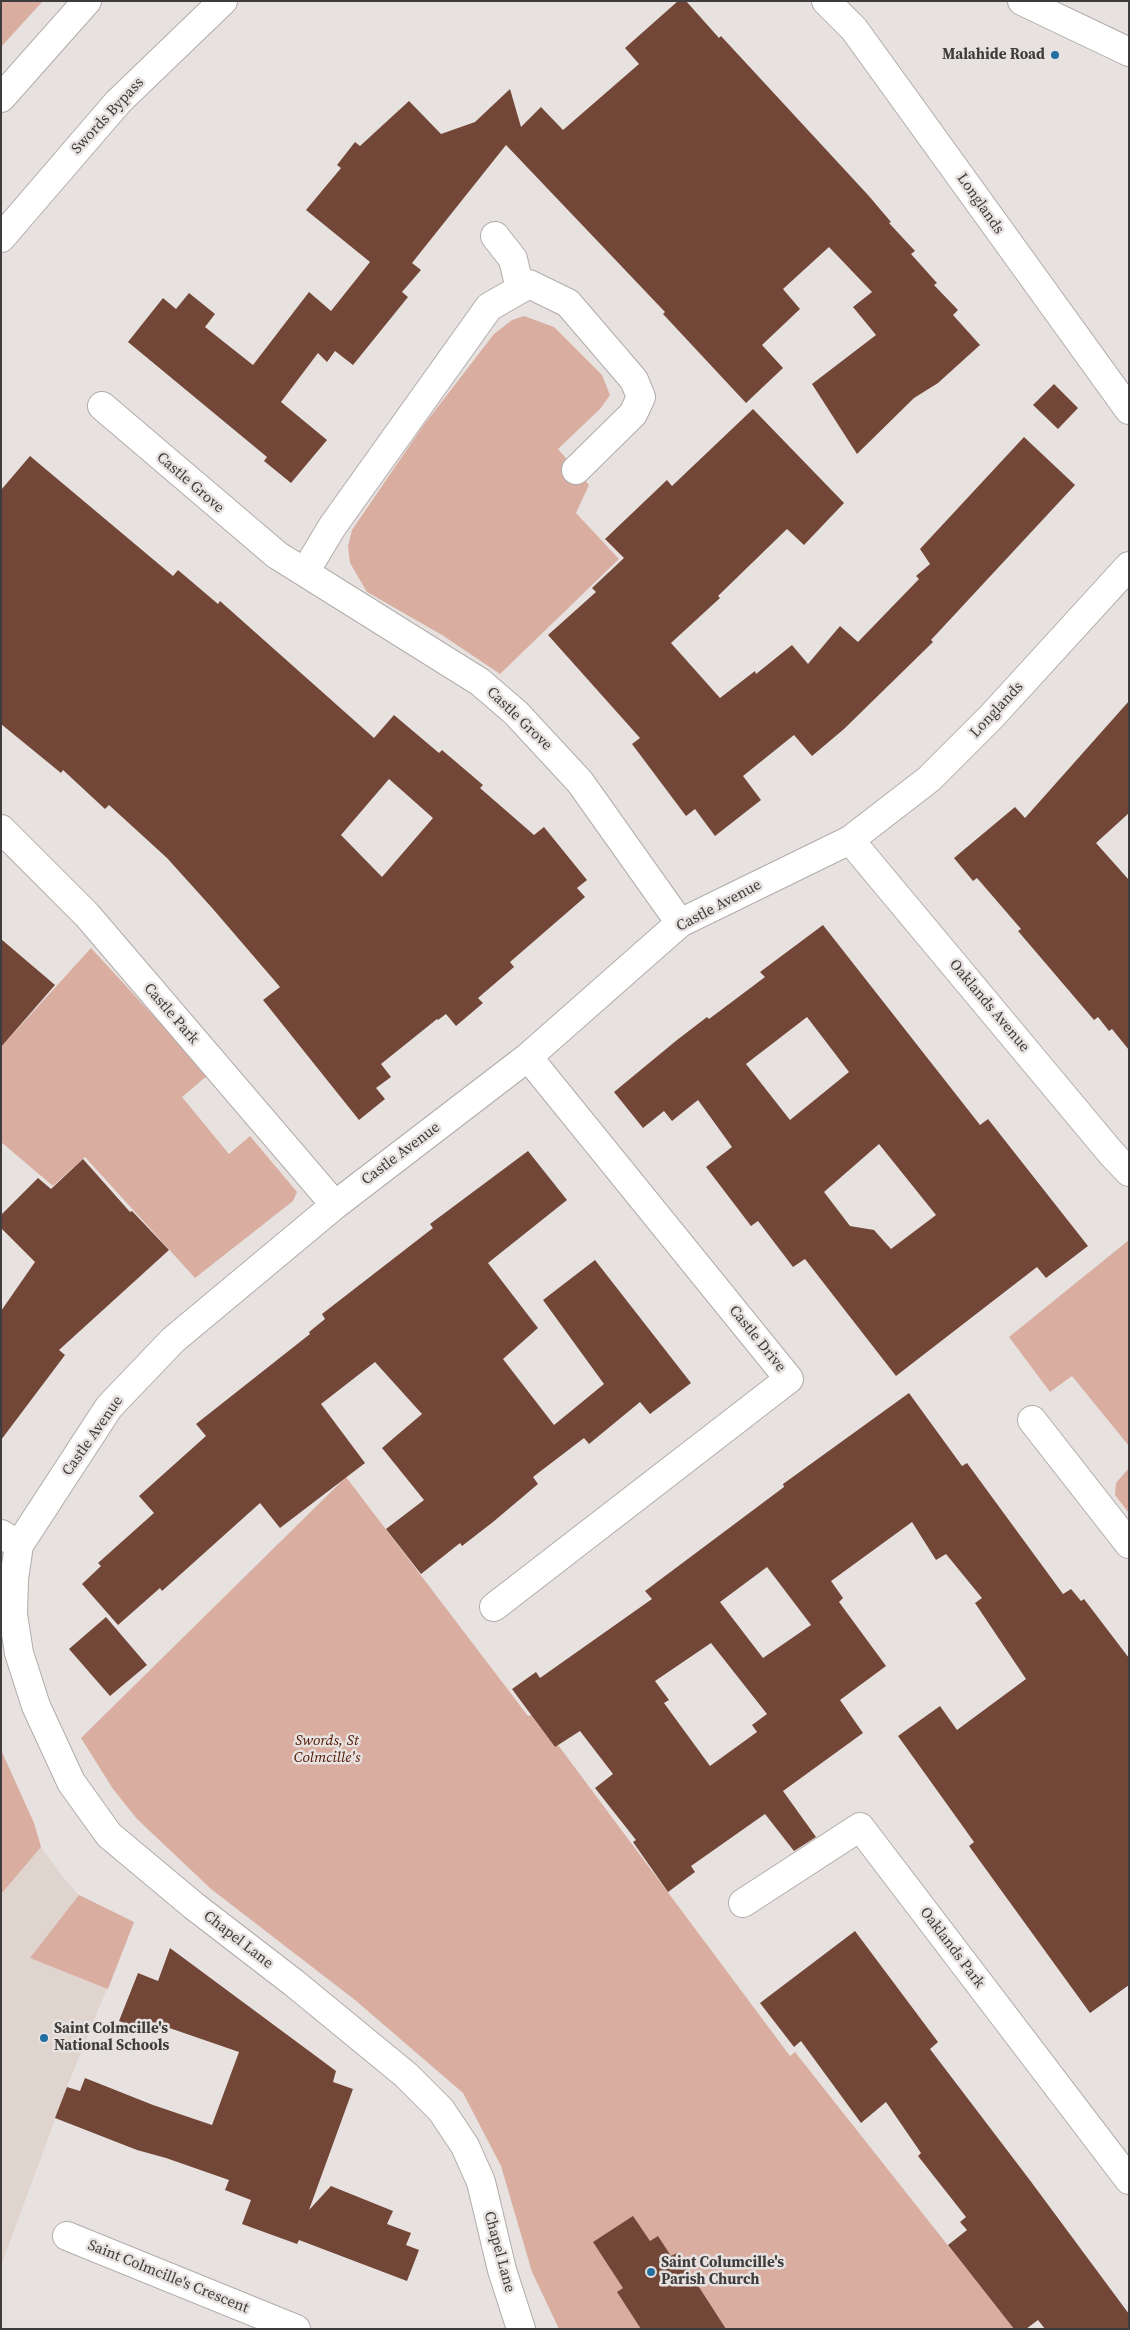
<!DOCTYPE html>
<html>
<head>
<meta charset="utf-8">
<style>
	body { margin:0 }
	#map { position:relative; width:1130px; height:2330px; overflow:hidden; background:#e7e2e0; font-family:"Source Serif 4",serif }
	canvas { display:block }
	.frame { position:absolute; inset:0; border:2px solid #3e3c3c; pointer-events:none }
</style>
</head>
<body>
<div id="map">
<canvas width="1130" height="2330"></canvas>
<div class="frame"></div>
</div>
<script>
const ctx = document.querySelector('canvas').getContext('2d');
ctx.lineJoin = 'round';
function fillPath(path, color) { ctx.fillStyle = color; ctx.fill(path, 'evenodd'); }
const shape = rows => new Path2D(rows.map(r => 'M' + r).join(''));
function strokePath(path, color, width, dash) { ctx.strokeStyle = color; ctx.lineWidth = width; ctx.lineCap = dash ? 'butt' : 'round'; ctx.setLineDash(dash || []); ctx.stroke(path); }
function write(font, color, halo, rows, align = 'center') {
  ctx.font = font + ' "Source Serif 4",serif'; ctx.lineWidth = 5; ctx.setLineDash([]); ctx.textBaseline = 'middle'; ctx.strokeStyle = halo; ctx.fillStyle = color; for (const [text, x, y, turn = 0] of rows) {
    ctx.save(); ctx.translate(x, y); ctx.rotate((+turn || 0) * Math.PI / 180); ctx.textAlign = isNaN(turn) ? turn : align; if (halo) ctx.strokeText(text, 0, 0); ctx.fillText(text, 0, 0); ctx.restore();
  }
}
fillPath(shape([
	[1,1750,34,1823,41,1847,63,1877,79,1895,134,1922,67,2087,1,2266]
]), '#e0d4cf');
fillPath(shape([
	[1,1,43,1,1,47],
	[524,316,554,327,602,375,610,395,600,409,558,449,589,485,576,513,619,559,500,674,442,635,367,592,350,563,348,546,352,530,423,426,494,334,512,320],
	[91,948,208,1075,182,1097,229,1154,250,1136,297,1192,293,1201,195,1278,85,1157,53,1186,1,1142,1,1047],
	[1129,1240,1129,1446,1072,1376,1050,1392,1009,1337],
	[1129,1468,1129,1513,1115,1495,1116,1483],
	[346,1477,528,1716,531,1715,555,1747,558,1745,790,2056,795,2052,1014,2329,559,2329,532,2272,501,2166,463,2093,355,2000,211,1889,137,1819,113,1789,81,1738],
	[1,1750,34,1823,41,1847,1,1894],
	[79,1895,134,1922,108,1989,30,1958]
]), '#d9aea0');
fillPath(shape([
	[678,1,686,1,719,38,721,36,868,195,891,222,889,223,915,251,911,254,937,283,934,285,958,310,953,315,980,345,938,383,914,398,857,454,812,384,876,335,853,307,872,292,829,247,783,289,800,309,762,345,783,368,746,403,663,314,665,312,506,145,412,263,421,270,402,292,408,297,353,365,335,351,327,362,318,353,281,402,327,440,291,483,264,461,267,457,128,342,163,298,176,309,189,293,215,314,205,327,253,365,309,292,331,311,370,262,306,210,341,168,337,165,355,142,360,146,409,101,441,134,475,122,510,89,521,127,541,107,563,130,639,64,625,48],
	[1054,384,1078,408,1058,429,1033,405],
	[753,409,844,503,804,545,787,529,718,596,720,598,671,643,720,698,755,671,756,674,792,645,808,664,840,626,858,642,919,579,916,576,930,564,920,549,1024,437,1075,485,931,640,933,642,844,729,812,756,794,735,743,776,761,800,715,836,695,809,686,816,632,744,640,738,548,635,596,592,592,588,624,558,605,539,667,480,672,486],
	[30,456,173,576,178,570,218,604,220,601,374,738,394,715,439,753,442,750,483,785,480,788,534,835,544,827,587,880,577,888,585,897,510,962,514,967,478,998,483,1003,456,1026,446,1014,438,1020,437,1019,381,1064,391,1077,376,1088,385,1099,359,1120,263,1000,280,987,213,909,167,858,109,805,105,809,63,770,61,773,1,724,1,490],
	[389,779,433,818,382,877,341,835],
	[1129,701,1129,813,1096,843,1129,880,1129,1050,1112,1029,1109,1031,1098,1017,1094,1020,1018,931,1021,929,977,878,973,881,954,858,1015,807,1025,818],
	[823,925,980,1125,988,1119,1088,1246,1046,1278,1037,1267,896,1376,805,1259,793,1267,758,1221,751,1226,706,1167,732,1147,698,1100,672,1121,664,1111,643,1128,614,1092,677,1040,707,1017,709,1019,765,977,760,972],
	[807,1017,849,1072,790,1120,746,1064],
	[879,1144,936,1215,891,1249,874,1230,850,1226,824,1192],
	[1,939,55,985,1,1047],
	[528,1151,567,1200,488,1263,538,1328,503,1359,554,1425,604,1384,543,1300,595,1260,691,1383,650,1414,640,1402,589,1444,584,1438,533,1477,538,1484,493,1522,462,1546,460,1543,421,1574,386,1529,424,1500,382,1448,422,1414,375,1362,321,1404,365,1463,280,1528,260,1503,162,1591,160,1588,118,1625,82,1584,101,1566,98,1563,154,1513,139,1496,206,1436,196,1424,310,1334,309,1332,325,1319,322,1314,433,1228,430,1224],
	[83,1159,130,1212,132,1211,169,1250,59,1350,65,1355,1,1440,1,1311,35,1262,1,1228,1,1215,38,1178,51,1189],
	[909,1393,962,1466,967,1463,1063,1594,1071,1589,1081,1601,1084,1599,1129,1658,1129,1985,1090,2013,969,1846,974,1842,898,1736,940,1706,957,1730,1026,1679,975,1603,982,1598,946,1554,936,1560,912,1522,831,1581,843,1598,839,1602,886,1666,840,1700,863,1733,783,1791,816,1837,794,1851,765,1814,691,1866,695,1872,668,1892,633,1842,636,1840,595,1788,613,1774,580,1731,555,1747,512,1689,536,1672,540,1678,652,1599,645,1591,784,1487,783,1484],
	[767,1567,811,1625,763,1658,720,1602],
	[711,1643,767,1714,752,1725,757,1732,710,1766,664,1703,669,1700,655,1681],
	[106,1617,147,1665,110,1696,69,1649],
	[855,1931,938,2042,930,2049,1029,2179,1129,2314,1129,2329,1045,2329,1038,2320,1026,2329,1014,2329,948,2245,967,2230,960,2222,966,2217,918,2156,921,2153,886,2102,861,2123,801,2041,794,2047,760,2003],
	[170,1948,336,2071,333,2082,353,2089,309,2210,331,2186,393,2211,387,2224,411,2233,406,2245,419,2250,407,2281,299,2240,297,2244,242,2224,251,2200,225,2190,229,2180,166,2158,137,2150,55,2118,67,2087,80,2091,85,2078,153,2105,212,2125,239,2052,152,2022,148,2032,119,2021,138,1973,158,1981],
	[633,2216,650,2241,658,2236,671,2256,677,2253,726,2329,641,2329,617,2292,623,2288,593,2242]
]), '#734738');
const minor = shape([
	[826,1,854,29,1129,410],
	[495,236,513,259,520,289],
	[102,406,277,555,480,682,516,713,580,782,680,923],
	[305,572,332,527,489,307,529,284,568,303,634,380,641,397,633,414,576,470],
	[1,829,87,915,335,1205],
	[850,840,1111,1153,1129,1172],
	[1032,1420,1129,1544],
	[1,1534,19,1545,14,1579,13,1615,19,1653,36,1706,71,1782,109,1835,194,1906,294,1983,406,2075,441,2110,465,2146,481,2182,502,2270,521,2329],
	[19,1545,109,1407,173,1340,335,1205,528,1057,680,923,850,840,929,779,992,716,1129,566],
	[494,1607,789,1379,528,1057],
	[743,1903,860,1827,1129,2180],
	[67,2236,296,2329]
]);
const secondary = shape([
	[1022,1,1129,52],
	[1,98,87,1],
	[1,238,118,102,223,1]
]);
strokePath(minor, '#b1acab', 30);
strokePath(secondary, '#b1acab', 30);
strokePath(minor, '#fff', 28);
strokePath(secondary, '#fff', 28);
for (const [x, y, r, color] of [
	[1055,55,5,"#226fa1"],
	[44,2038,5,"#226fa1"],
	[651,2272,5,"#226fa1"]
]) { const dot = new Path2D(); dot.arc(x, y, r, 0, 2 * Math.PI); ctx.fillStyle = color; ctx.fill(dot); strokePath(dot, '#e7e2e0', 2); }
write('bold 15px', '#3e3c3c', '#e7e2e0', [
	["Malahide Road",1045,55,"right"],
	["Saint Colmcille's",54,2029],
	["National Schools",54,2046],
	["Saint Columcille's",661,2263],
	["Parish Church",661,2280]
], 'left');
write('15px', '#3e3c3c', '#e7e2e0', [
	["Swords Bypass",108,116,-47],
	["Longlands",980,204,55],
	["Castle Grove",190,483,41],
	["Longlands",997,710,-47],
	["Castle Grove",519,719,44],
	["Castle Avenue",719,906,-28],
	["Oaklands Avenue",989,1006,50],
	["Castle Park",171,1014,49],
	["Castle Avenue",401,1154,-37],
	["Castle Drive",757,1339,51],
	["Castle Avenue",93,1436,-55],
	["Chapel Lane",238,1940,38],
	["Oaklands Park",952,1948,53],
	["Chapel Lane",499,2252,75],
	["Saint Colmcille's Crescent",168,2277,22]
]);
write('italic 15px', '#521600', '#e7e2e0', [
	["Swords, St",327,1741],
	["Colmcille's",327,1758]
]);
</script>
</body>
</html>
